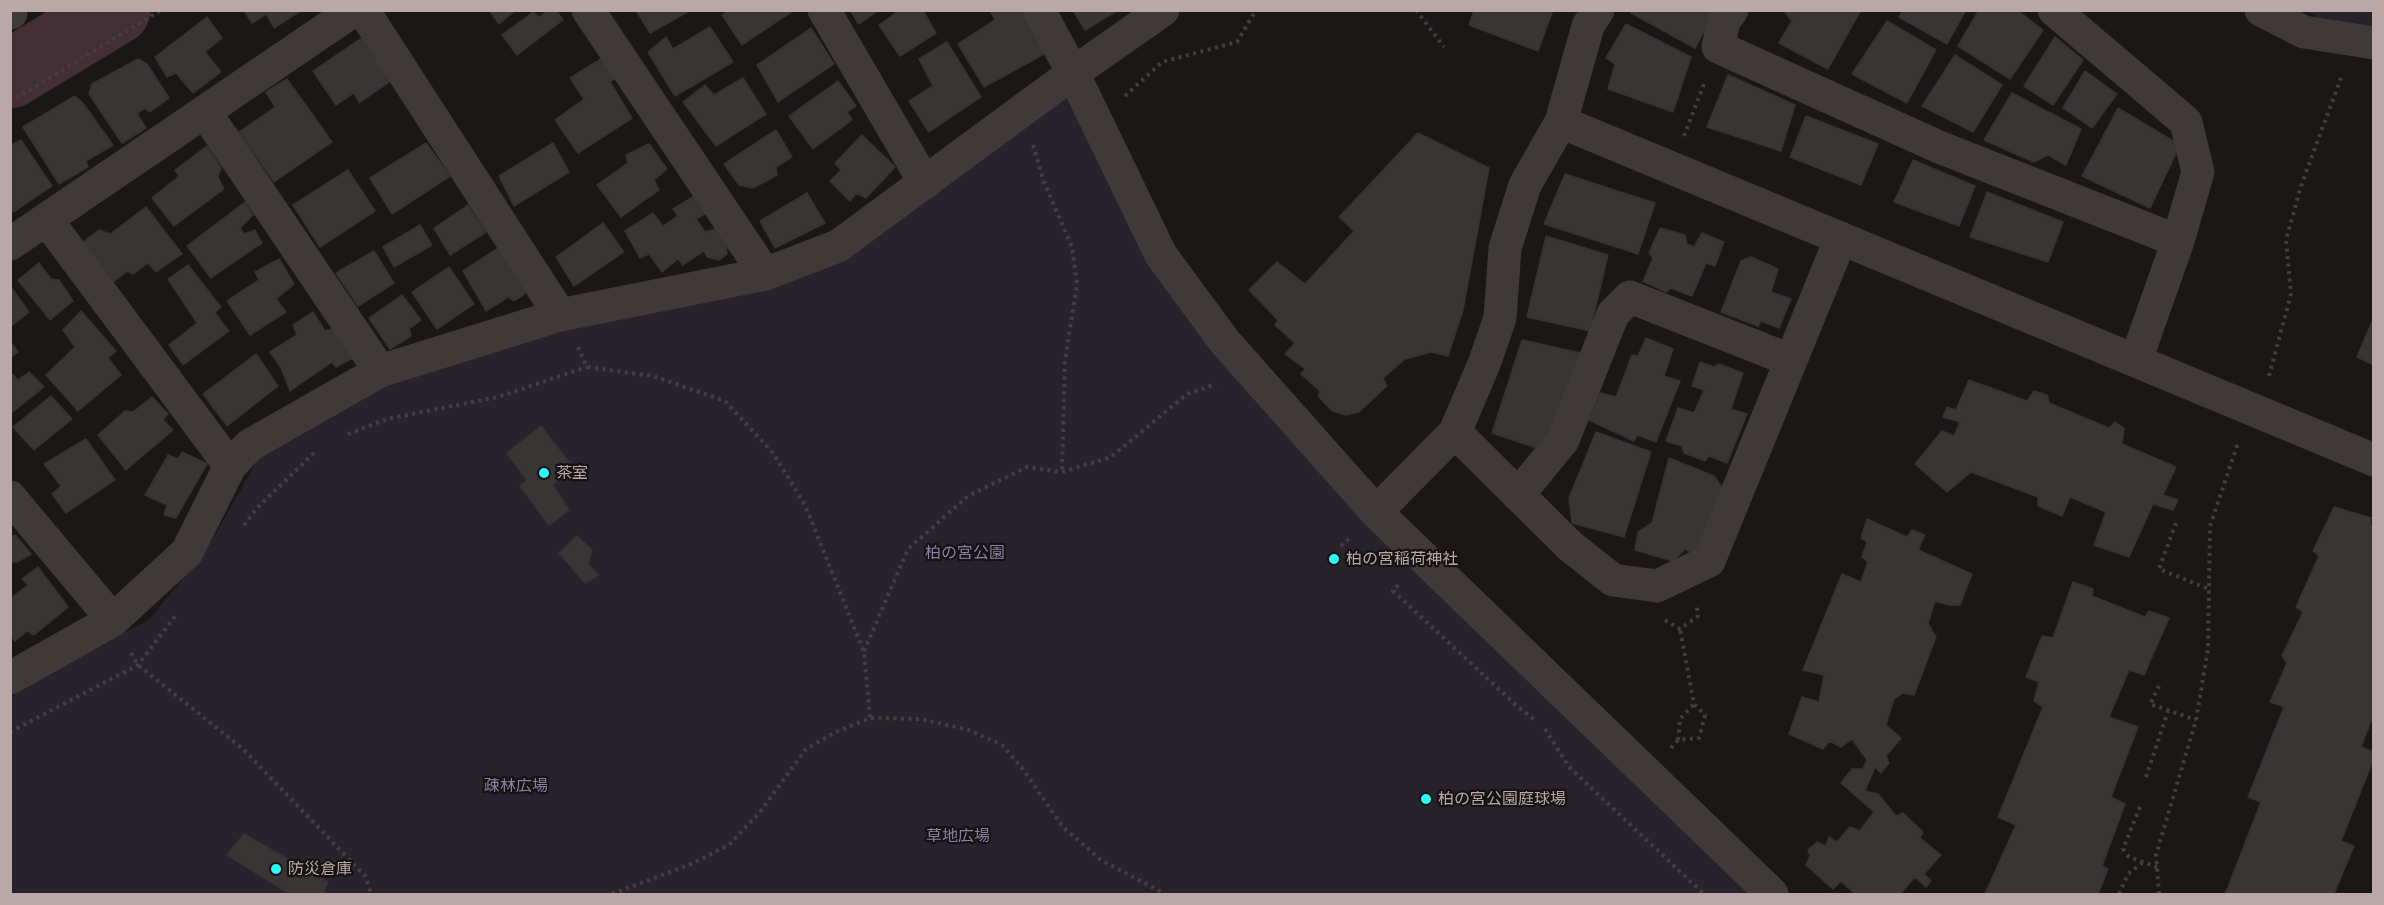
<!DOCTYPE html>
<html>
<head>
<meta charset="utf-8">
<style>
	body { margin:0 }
	#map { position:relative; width:2384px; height:905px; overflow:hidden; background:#191817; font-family:"PT Sans Narrow",sans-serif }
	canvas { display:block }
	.frame { position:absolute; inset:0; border:12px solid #baa8a9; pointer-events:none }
</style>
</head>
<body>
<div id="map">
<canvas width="2384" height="905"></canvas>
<div class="frame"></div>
</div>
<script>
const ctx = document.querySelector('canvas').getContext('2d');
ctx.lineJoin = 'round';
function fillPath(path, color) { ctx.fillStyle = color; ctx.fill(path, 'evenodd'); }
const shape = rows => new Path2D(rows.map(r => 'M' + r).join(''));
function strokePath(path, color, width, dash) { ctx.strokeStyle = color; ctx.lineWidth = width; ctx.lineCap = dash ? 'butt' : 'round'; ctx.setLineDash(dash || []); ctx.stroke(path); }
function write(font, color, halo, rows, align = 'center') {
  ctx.font = font + ' "PT Sans Narrow","Noto Sans JP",sans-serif'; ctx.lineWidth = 4.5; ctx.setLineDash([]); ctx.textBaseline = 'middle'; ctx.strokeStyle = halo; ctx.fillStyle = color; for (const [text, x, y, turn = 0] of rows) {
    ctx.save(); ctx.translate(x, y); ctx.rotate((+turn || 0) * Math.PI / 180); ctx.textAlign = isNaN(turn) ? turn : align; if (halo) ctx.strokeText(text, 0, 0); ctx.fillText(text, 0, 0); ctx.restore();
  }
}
fillPath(shape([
	[2307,11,2373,11,2373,28,2322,20],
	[1073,73,1161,255,1376,512,1772,894,11,894,11,697,66,663,149,620,207,549,260,456,388,384,570,329,765,274]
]), '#27232d');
strokePath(shape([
	[10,74,116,10]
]), '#432f35', 69);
const building = shape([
	[244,10,302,10,274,28,266,14,252,23,244,10],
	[489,10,516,10,499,24,489,10],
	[549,10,556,10,563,20,517,55,502,35,533,12,539,17,549,10],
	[636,10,691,10,650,33,636,10],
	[729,10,792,10,793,11,742,45,722,15,729,10],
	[850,10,879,10,859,24,850,10],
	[900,10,923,10,936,33,900,56,879,25,900,10],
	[990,10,1023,10,1046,53,984,87,958,44,995,20,990,10],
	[1073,10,1118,10,1085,30,1073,10],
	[1474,10,1553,10,1538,51,1469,25,1474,10],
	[1633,10,1716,10,1695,48,1631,13,1633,10],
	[1783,10,1861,10,1828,69,1779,43,1792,21,1783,10],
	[1903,10,1966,10,1947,44,1899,17,1903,10],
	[1979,10,2017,10,2043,30,2010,79,1958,46,1979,10],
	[207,17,222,38,205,52,221,72,193,93,176,73,167,77,155,57,207,17],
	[1887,21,1936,50,1907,103,1852,74,1887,21],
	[1626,24,1691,57,1673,112,1608,89,1615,64,1606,58,1626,24],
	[710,27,733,62,675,96,648,52,666,37,673,49,710,27],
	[811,28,834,64,778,102,757,65,811,28],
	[363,37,392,80,359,103,354,93,336,105,313,71,363,37],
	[2055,37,2083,60,2053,105,2024,86,2055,37],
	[947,42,981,97,929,132,909,101,933,86,919,59,947,42],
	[1955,55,2002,85,1973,132,1922,106,1955,55],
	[604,57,617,77,610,82,632,118,578,153,555,120,584,99,570,78,604,57],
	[138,59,147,64,169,98,150,112,145,108,137,113,146,128,122,143,89,94,92,84,138,59],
	[2085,71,2117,94,2092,128,2063,108,2085,71],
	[1728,75,1795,105,1781,151,1707,127,1728,75],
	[743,78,766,114,716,146,683,102,705,85,714,95,743,78],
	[287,79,332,142,274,182,239,132,275,107,266,92,287,79],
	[838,81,856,106,847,112,852,120,813,149,789,116,838,81],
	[2012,93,2081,129,2066,165,2048,155,2034,162,1984,140,2012,93],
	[75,96,82,102,113,145,86,161,88,167,59,184,23,127,75,96],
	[2118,108,2180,145,2150,208,2082,176,2118,108],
	[1806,116,1878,144,1861,185,1790,157,1806,116],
	[776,130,792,157,776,167,777,175,753,188,739,185,724,164,776,130],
	[1418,133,1489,168,1463,310,1448,356,1431,352,1405,359,1383,378,1387,386,1359,412,1346,415,1332,411,1318,396,1320,391,1301,374,1305,369,1285,354,1295,343,1275,325,1278,320,1249,290,1277,262,1305,284,1354,231,1339,217,1418,133],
	[862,135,895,167,866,198,856,193,850,201,830,181,841,170,835,163,862,135],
	[21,140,52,186,14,212,10,206,10,146,21,140],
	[426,143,450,176,392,214,370,178,426,143],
	[553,143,569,172,514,206,499,176,553,143],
	[649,144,667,169,654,180,659,190,621,217,597,185,628,163,626,155,649,144],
	[207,146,221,168,218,177,224,189,174,226,152,198,179,176,175,170,207,146],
	[1913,160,1975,186,1959,226,1894,202,1913,160],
	[348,170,375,211,320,247,293,205,348,170],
	[1565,174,1655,203,1638,254,1544,224,1565,174],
	[1987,192,2063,222,2048,262,1970,237,1987,192],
	[807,193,825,223,775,248,760,221,807,193],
	[693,197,705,214,696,219,705,232,716,229,726,245,727,254,719,260,707,257,704,251,683,265,678,259,662,272,649,254,640,258,625,231,653,213,663,226,678,216,673,209,693,197],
	[245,202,253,215,240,228,244,234,255,230,262,243,211,278,187,246,245,202],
	[468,205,486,232,450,255,434,228,468,205],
	[146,207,182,254,156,272,148,263,133,274,127,271,113,282,83,242,99,230,110,234,146,207],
	[603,223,624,252,574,286,556,257,603,223],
	[420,225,432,245,394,267,383,247,420,225],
	[1660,228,1685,235,1687,244,1694,247,1702,233,1724,242,1715,266,1706,263,1692,296,1671,288,1666,292,1643,281,1653,258,1649,253,1660,228],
	[1546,236,1608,255,1590,331,1527,317,1546,236],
	[500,247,529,291,514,301,508,297,486,311,463,271,500,247],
	[374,251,394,283,358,306,336,273,374,251],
	[1751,257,1778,269,1771,292,1791,299,1779,328,1761,321,1758,326,1721,312,1741,261,1751,257],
	[279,259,294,284,276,299,286,312,250,335,227,301,259,280,255,272,279,259],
	[39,263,51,279,59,280,73,301,50,320,18,280,39,263],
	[188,265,221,307,215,313,229,331,183,365,169,345,197,323,168,279,188,265],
	[449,267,474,304,437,329,412,292,449,267],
	[10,286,29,312,10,327,10,286],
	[402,295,421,320,409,329,411,336,390,349,369,318,402,295],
	[81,311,116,351,108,358,121,375,78,411,46,375,75,347,63,330,81,311],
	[313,312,325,331,335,328,355,357,336,367,332,362,290,391,281,368,270,352,297,335,293,325,313,312],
	[2374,317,2374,365,2357,357,2374,317],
	[1646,338,1673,349,1664,376,1680,381,1656,442,1637,435,1634,441,1589,420,1600,393,1616,397,1632,355,1638,356,1646,338],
	[1522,340,1581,353,1543,450,1492,433,1522,340],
	[10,341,18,352,10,358,10,341],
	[256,354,278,386,227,426,203,394,256,354],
	[1700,362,1714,367,1719,364,1743,373,1731,409,1747,414,1727,463,1709,456,1705,461,1684,453,1682,446,1666,441,1678,408,1694,413,1704,390,1692,386,1700,362],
	[29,372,44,387,10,414,10,376,12,374,18,380,29,372],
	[1969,380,2027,401,2034,391,2047,395,2049,403,2109,428,2115,422,2124,428,2122,444,2176,467,2163,495,2178,500,2173,510,2153,504,2129,557,2094,545,2106,512,2070,497,2062,516,2038,506,2038,497,1971,472,1947,492,1915,464,1942,431,1954,436,1960,422,1943,417,1947,407,1956,410,1969,380],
	[51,396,72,419,34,450,13,427,51,396],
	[152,397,168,414,163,420,173,430,126,470,98,435,125,411,133,412,152,397],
	[541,426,572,466,553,485,569,510,549,525,520,486,527,480,507,453,541,426],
	[1596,432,1651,452,1624,537,1572,523,1569,498,1596,432],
	[86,439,115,480,66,513,52,494,61,486,44,464,86,439],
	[182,452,207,464,176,518,164,515,167,505,145,495,168,455,178,459,182,452],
	[1669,458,1714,476,1725,491,1697,555,1685,549,1673,561,1635,550,1638,532,1652,523,1669,458],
	[2334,507,2371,518,2370,525,2374,526,2374,713,2361,747,2374,752,2374,758,2341,841,2354,846,2334,894,2231,894,2226,892,2261,802,2248,797,2284,707,2270,702,2287,663,2282,656,2303,612,2296,607,2319,556,2313,551,2334,507],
	[1867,519,1907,537,1912,530,1925,535,1918,550,1972,574,1960,605,1949,605,1935,601,1928,623,1936,637,1914,695,1903,693,1894,699,1886,725,1901,738,1886,756,1889,763,1881,773,1875,767,1865,791,1878,794,1896,816,1903,813,1923,832,1920,838,1941,855,1924,874,1931,881,1926,887,1915,877,1901,893,1903,894,1855,894,1841,881,1833,889,1806,865,1810,856,1808,850,1817,842,1826,846,1829,837,1837,842,1850,827,1860,831,1874,812,1841,783,1852,769,1863,769,1867,760,1852,739,1841,747,1829,741,1823,749,1789,734,1802,697,1819,702,1824,675,1803,670,1842,574,1861,582,1868,562,1862,557,1867,542,1861,538,1867,519],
	[15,535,31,554,17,562,10,562,10,538,15,535],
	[577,536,592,550,588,564,598,575,585,583,559,553,577,536],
	[38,567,68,607,34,635,27,631,15,641,10,635,10,599,28,585,22,579,38,567],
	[2073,582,2093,589,2092,596,2145,617,2149,611,2169,618,2144,675,2129,670,2109,717,2138,727,2111,797,2125,804,2102,866,2108,869,2098,894,1985,894,2016,825,1998,817,2043,707,2034,701,2039,682,2026,677,2042,636,2053,638,2073,582],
	[244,834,328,882,323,894,290,894,227,855,244,834]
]);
fillPath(building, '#383534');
strokePath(building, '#353231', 1.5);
strokePath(shape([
	[1416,10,1444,47],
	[1125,96,1162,62,1237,42,1256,10],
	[10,102,161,10],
	[1684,136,1705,81],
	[1033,145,1044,182,1072,247,1077,284,1065,361,1062,472],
	[578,347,587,367,653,376,725,401,773,453,805,505,864,652,870,718],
	[2269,376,2291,294,2286,240,2301,186,2342,75],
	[348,434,387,419,498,397,587,367],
	[2176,523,2159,569,2209,589],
	[244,525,257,508,314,453],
	[1341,546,1350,538],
	[1398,585,1393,591,1517,706,1537,722],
	[1665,620,1680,629,1698,616,1697,606],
	[864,651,908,549,968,496,1027,467,1062,472,1111,457,1187,394,1216,384],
	[131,653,138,665,243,749,365,876,371,894],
	[2159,686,2150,704,2196,720],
	[1545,729,1569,767,1704,894],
	[10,732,138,665,176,615],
	[1678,740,1680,719,1694,704],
	[1671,748,1678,740,1699,738,1705,715,1694,704,1680,629],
	[2146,777,2168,711],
	[2140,807,2123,849,2129,857,2157,867],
	[612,894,689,865,729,845,760,812,806,749,836,732,870,718,921,719,969,730,1002,745,1022,768,1063,827,1101,860,1165,894],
	[2119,894,2128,874,2143,862],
	[2159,894,2156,855,2196,720,2208,649,2210,526,2238,443]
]), '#463e3e', 4, [3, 4.5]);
strokePath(shape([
	[363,10,560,315],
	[588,10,765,274],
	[824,10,925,183],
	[1039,10,1073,73,1161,255,1225,342,1376,512,1772,894],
	[1732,10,1724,21,1718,47,1939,147,2178,241],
	[2054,10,2186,122,2198,172,2178,241,2136,360],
	[2261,10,2304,32,2374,43],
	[10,13,11,13],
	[205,112,380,371],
	[1561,122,2374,460],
	[47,220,230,466],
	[10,244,354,10],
	[1455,432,1570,546,1613,580,1657,586,1709,561,1841,238],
	[1518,495,1563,440,1613,314,1630,297,1790,360],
	[10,497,113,620],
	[1376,512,1455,432,1484,364,1500,318,1505,248,1525,185,1561,122,1588,26,1598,10],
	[10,678,113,620,187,552,230,466,250,445,380,371,560,315,765,274,838,246,1073,73,1163,10]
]), '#3f3938', 33);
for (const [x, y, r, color] of [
	[544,473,6,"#2bfdf4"],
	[1334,559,6,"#2bfdf4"],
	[1426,799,6,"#2bfdf4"],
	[276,869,6,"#2bfdf4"]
]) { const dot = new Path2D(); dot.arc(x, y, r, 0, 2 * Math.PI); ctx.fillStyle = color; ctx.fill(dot); strokePath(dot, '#141312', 2); }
write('16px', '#baa8a9', '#141312', [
	["茶室",556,473],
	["柏の宮稲荷神社",1346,559],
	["柏の宮公園庭球場",1438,799],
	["防災倉庫",288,869]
], 'left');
write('16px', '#8d7ea6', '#141312', [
	["柏の宮公園",965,553],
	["疎林広場",516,786],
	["草地広場",958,836]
]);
</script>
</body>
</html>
